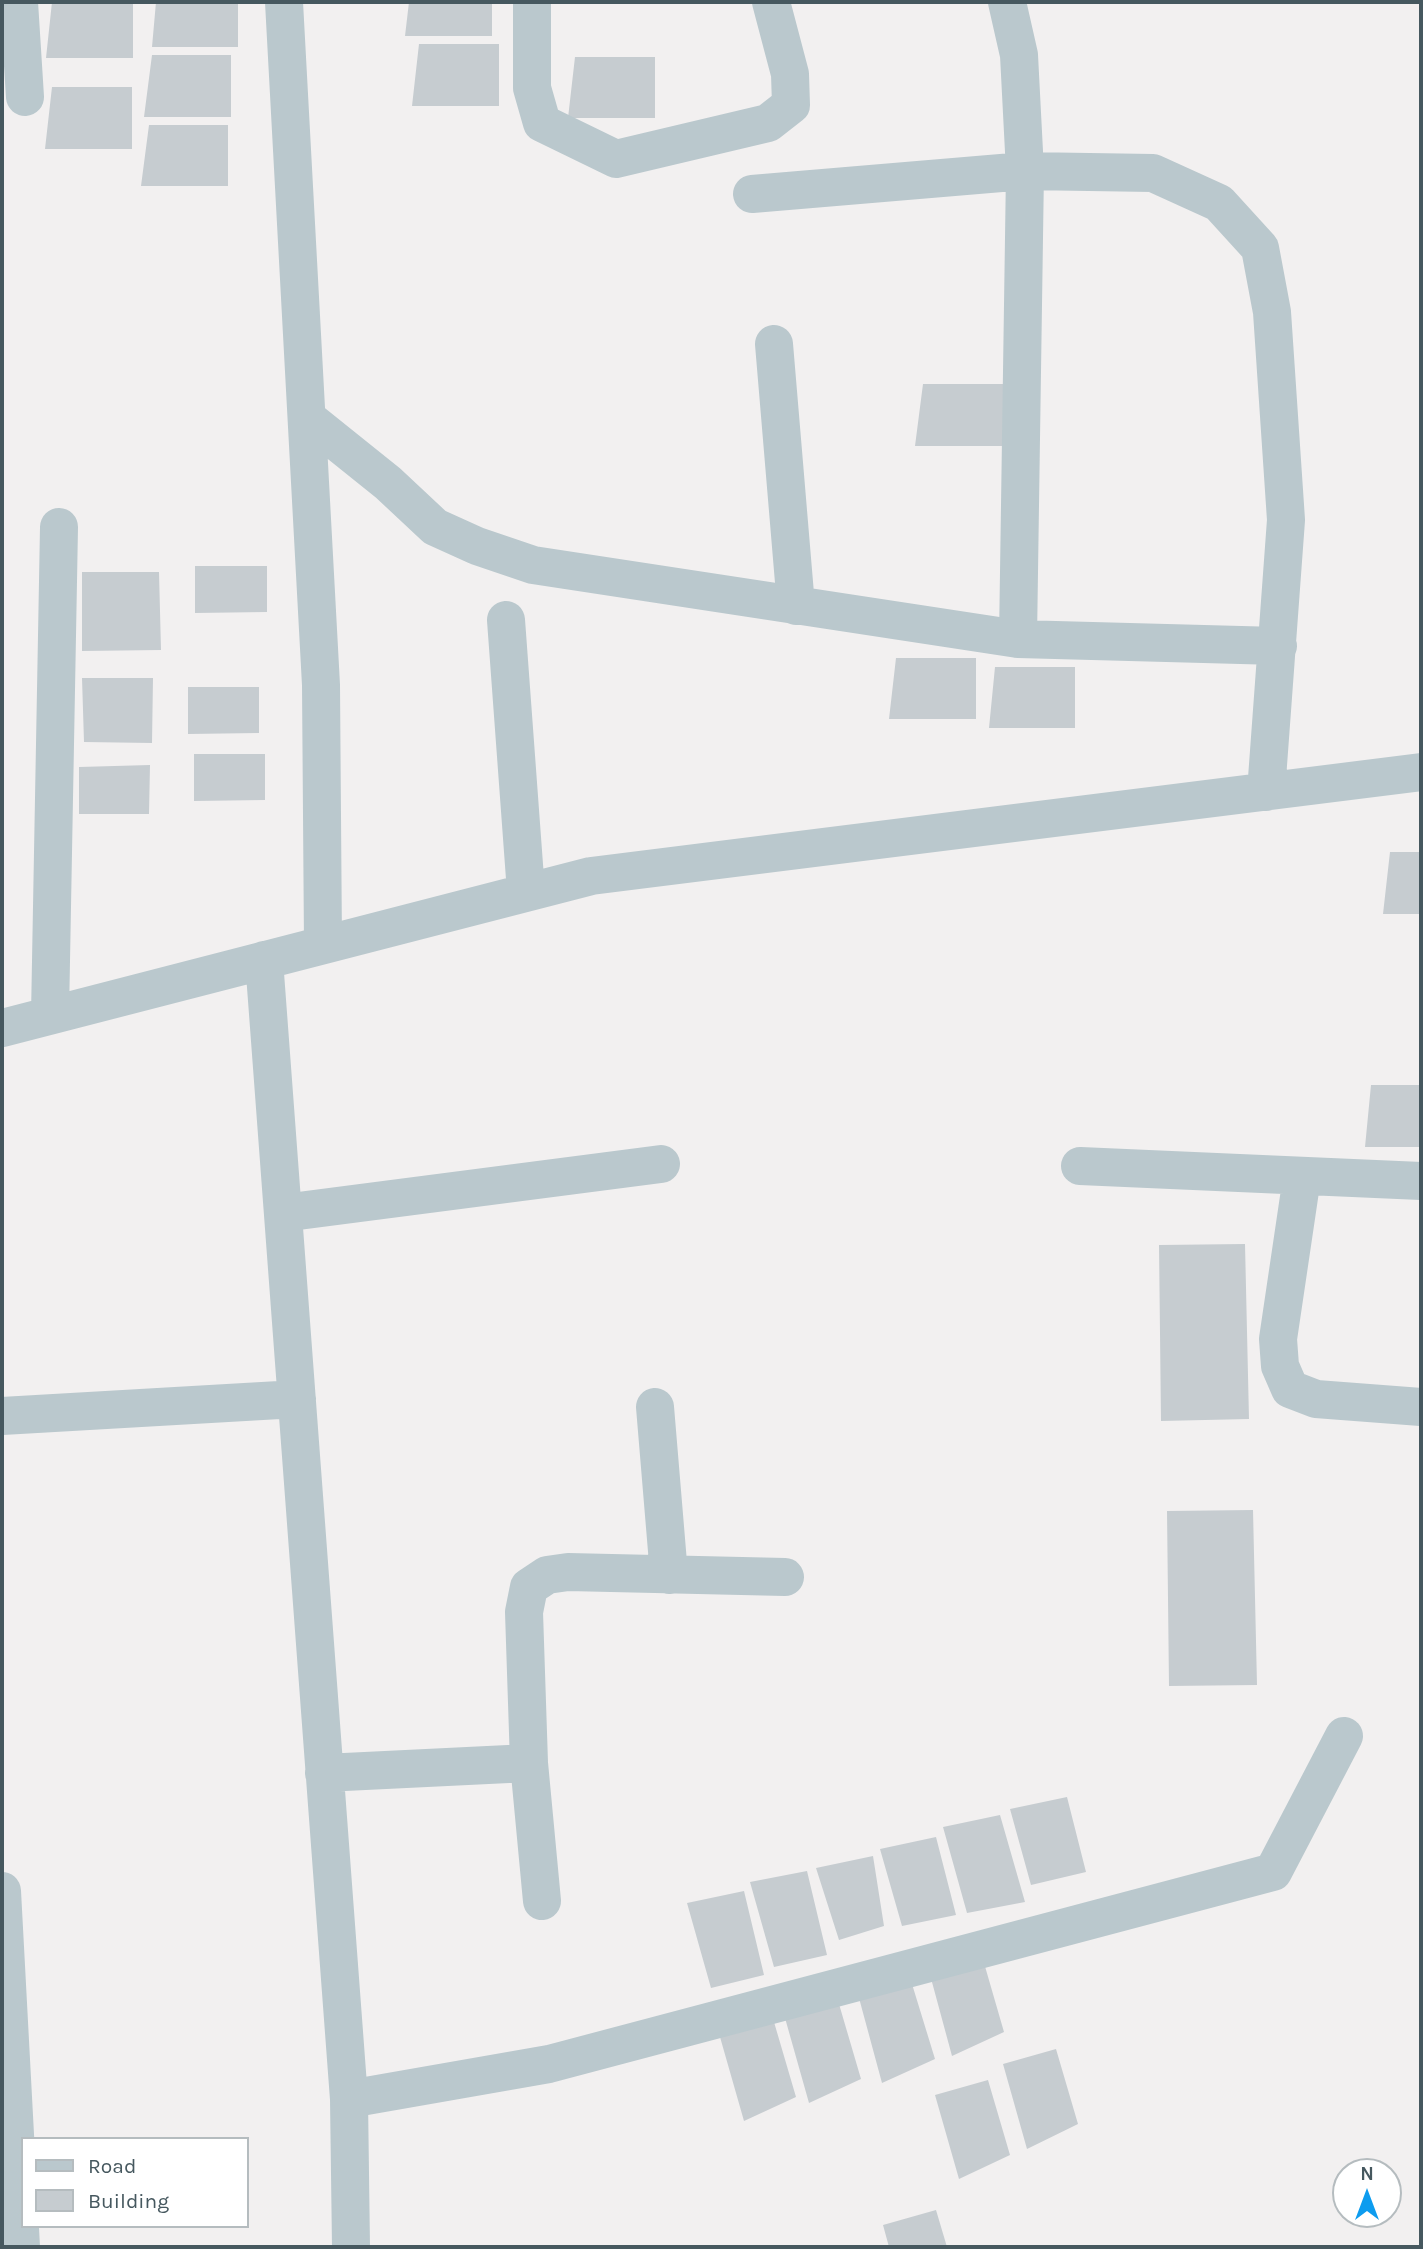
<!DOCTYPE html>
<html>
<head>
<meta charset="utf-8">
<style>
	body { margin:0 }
	#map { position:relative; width:1423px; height:2249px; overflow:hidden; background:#f2f0f0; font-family:Karla,sans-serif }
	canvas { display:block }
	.frame { position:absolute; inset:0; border:4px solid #46585f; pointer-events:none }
	.legend { position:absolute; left:21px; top:2137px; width:228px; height:91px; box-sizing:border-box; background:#fff; border:2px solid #b5bcbf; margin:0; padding:9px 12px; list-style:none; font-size:21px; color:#46585f }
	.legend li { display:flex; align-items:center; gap:14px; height:35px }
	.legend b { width:35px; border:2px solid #b5bcbf }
	.north { position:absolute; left:1332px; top:2158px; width:70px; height:70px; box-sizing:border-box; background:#fff; border:2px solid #b5bcbf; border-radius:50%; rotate:0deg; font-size:19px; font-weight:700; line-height:28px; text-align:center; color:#46585f }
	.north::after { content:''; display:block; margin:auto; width:24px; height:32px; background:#0d9cef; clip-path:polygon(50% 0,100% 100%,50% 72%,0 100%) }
</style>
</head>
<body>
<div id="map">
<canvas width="1423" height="2249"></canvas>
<div class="frame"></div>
<ul class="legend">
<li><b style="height:9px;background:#bac8cd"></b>Road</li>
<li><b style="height:19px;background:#c6ccd0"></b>Building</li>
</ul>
<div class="north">N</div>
</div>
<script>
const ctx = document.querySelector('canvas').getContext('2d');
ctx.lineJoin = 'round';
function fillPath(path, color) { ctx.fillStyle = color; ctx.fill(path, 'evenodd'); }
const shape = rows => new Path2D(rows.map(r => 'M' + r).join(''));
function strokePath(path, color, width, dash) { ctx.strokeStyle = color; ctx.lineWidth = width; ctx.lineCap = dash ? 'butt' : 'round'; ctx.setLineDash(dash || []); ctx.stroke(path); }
fillPath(shape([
	[52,2,133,2,133,58,46,58],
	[156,2,238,2,238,47,152,47],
	[409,2,492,2,492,36,405,36],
	[419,44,499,44,499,106,412,106],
	[152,55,231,55,231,117,144,117],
	[575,57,655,57,655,118,568,118],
	[52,87,132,87,132,149,45,149],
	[149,125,228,125,228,186,141,186],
	[923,384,1003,384,1003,446,915,446],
	[195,566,267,566,267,612,195,613],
	[82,572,159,572,161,650,82,651],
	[896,658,976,658,976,719,889,719],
	[995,667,1075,667,1075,728,989,728],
	[82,678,153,678,152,743,84,742],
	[188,687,259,687,259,733,188,734],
	[194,754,265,754,265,800,194,801],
	[150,765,149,814,79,814,79,767],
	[1390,852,1421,852,1421,914,1383,914],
	[1371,1085,1421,1085,1421,1147,1365,1147],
	[1245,1244,1249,1419,1161,1421,1159,1245],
	[1253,1510,1257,1685,1169,1686,1167,1511],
	[1067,1797,1086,1872,1031,1885,1010,1809],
	[1000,1815,1025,1902,967,1913,943,1827],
	[936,1837,956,1915,902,1926,880,1849],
	[873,1856,884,1926,839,1940,816,1868],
	[807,1871,827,1955,774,1967,750,1882],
	[744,1891,764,1975,711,1988,687,1903],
	[982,1956,1004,2032,952,2056,929,1971],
	[912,1984,935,2059,882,2083,859,1998],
	[839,2004,861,2079,809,2103,785,2018],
	[774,2022,796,2097,744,2121,720,2037],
	[1056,2049,1078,2124,1027,2149,1003,2064],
	[988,2080,1010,2155,959,2179,935,2095],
	[936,2210,947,2247,889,2247,883,2225]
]), '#c6ccd0');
strokePath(shape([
	[19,2,25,97],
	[284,2,321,685,323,945],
	[532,2,532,88,542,123,616,159,768,123,791,105,790,74,771,2],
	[1007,2,1019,55,1025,171,1018,639],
	[752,194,1025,171,1153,173,1219,203,1260,248,1272,312,1286,520,1266,792],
	[774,344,796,606],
	[307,418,388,483,435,527,477,546,533,565,1018,639,1278,646],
	[506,620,526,892],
	[264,960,349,2099,351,2247],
	[50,1015,59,527],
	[2,1028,591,876,1421,772],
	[1080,1166,1421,1181],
	[1302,1177,1278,1339,1280,1366,1290,1389,1316,1399,1421,1407],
	[283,1213,661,1164],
	[655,1407,669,1575],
	[2,1416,297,1399],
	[324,1773,529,1763],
	[2,1891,21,2247],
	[542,1901,529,1763,524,1612,529,1587,547,1575,568,1572,785,1577],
	[349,2099,549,2064,1273,1872,1344,1736]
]), '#bac8cd', 38);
</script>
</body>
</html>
